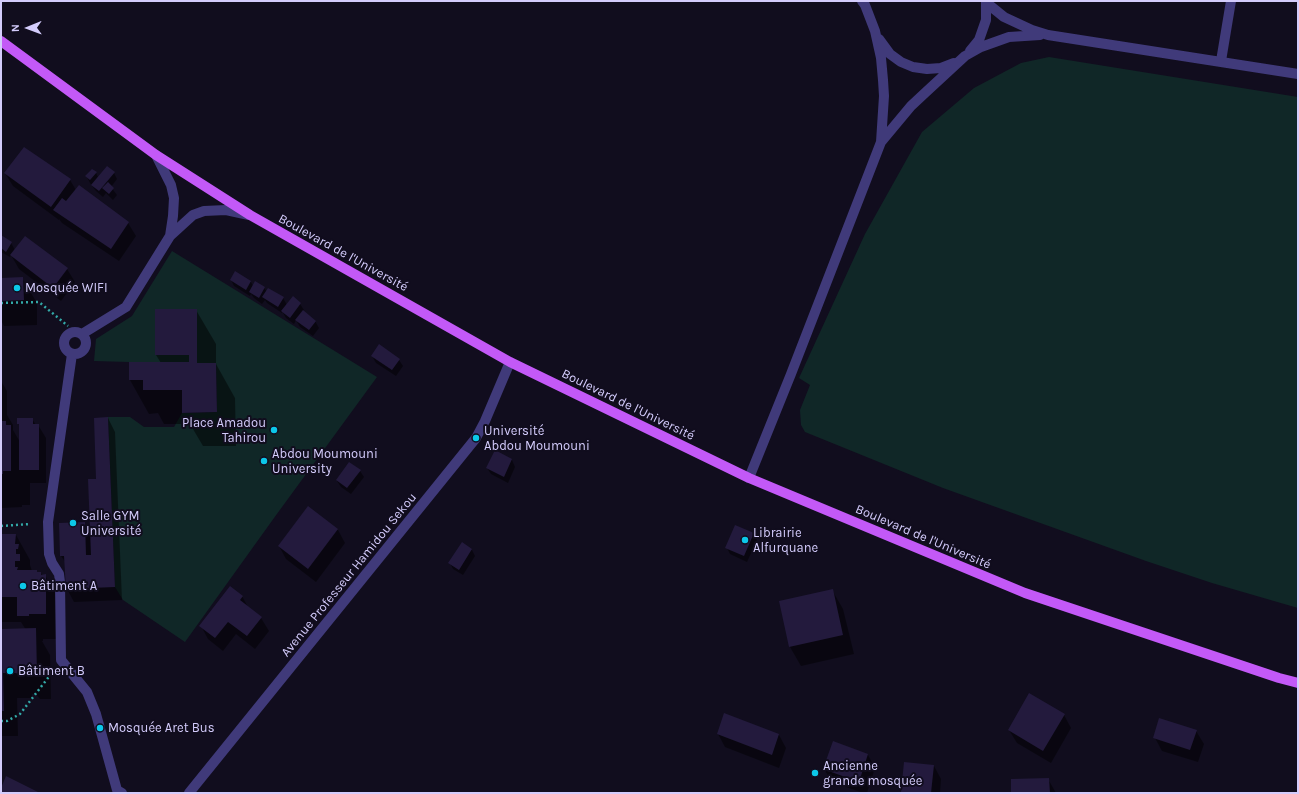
<!DOCTYPE html>
<html>
<head>
<meta charset="utf-8">
<style>
	body { margin:0 }
	#map { position:relative; width:1299px; height:794px; overflow:hidden; background:#110d1e; font-family:Karla,sans-serif }
	canvas { display:block }
	.frame { position:absolute; inset:0; border:2px solid #d4ccfc; pointer-events:none }
	.north { position:absolute; left:8px; top:8px; width:40px; height:40px; -webkit-text-stroke:3px #110d1e; paint-order:stroke; rotate:269deg; font-size:11px; font-weight:700; line-height:16px; text-align:center; color:#d4ccfc }
	.north::after { content:''; display:block; margin:auto; width:14px; height:18px; background:#d4ccfc; clip-path:polygon(50% 0,100% 100%,50% 72%,0 100%) }
</style>
</head>
<body>
<div id="map">
<canvas width="1299" height="794"></canvas>
<div class="frame"></div>
<div class="north">N</div>
</div>
<script>
const ctx = document.querySelector('canvas').getContext('2d');
ctx.lineJoin = 'round';
function fillPath(path, color) { ctx.fillStyle = color; ctx.fill(path, 'evenodd'); }
const shape = rows => new Path2D(rows.map(r => 'M' + r).join(''));
function strokePath(path, color, width, dash) { ctx.strokeStyle = color; ctx.lineWidth = width; ctx.lineCap = dash ? 'butt' : 'round'; ctx.setLineDash(dash || []); ctx.stroke(path); }
function write(font, color, halo, rows, align = 'center') {
  ctx.font = font + ' Karla,sans-serif'; ctx.lineWidth = 4; ctx.setLineDash([]); ctx.textBaseline = 'middle'; ctx.strokeStyle = halo; ctx.fillStyle = color; for (const [text, x, y, turn = 0] of rows) {
    ctx.save(); ctx.translate(x, y); ctx.rotate((+turn || 0) * Math.PI / 180); ctx.textAlign = isNaN(turn) ? turn : align; if (halo) ctx.strokeText(text, 0, 0); ctx.fillText(text, 0, 0); ctx.restore();
  }
}
fillPath(shape([
	[1049,57,1298,97,1298,608,1212,583,1146,561,943,488,805,432,801,425,800,410,810,385,799,378,865,234,922,132,974,88,1021,63],
	[172,251,377,377,274,518,185,642,123,600,115,587,108,417,130,417,144,427,174,427,182,413,217,412,216,363,197,363,196,309,155,309,155,355,189,355,189,362,129,362,94,361,96,339,132,316]
]), '#102727');
fillPath(shape([
	[25,148,70,180,76,190,128,223,136,236,119,261,62,223,59,219,59,220,13,186,5,173],
	[96,173,98,177,114,173,117,179,111,187,117,195,113,200,106,193,103,197,96,191,90,183,87,177],
	[1,237,11,243,15,250,25,237,67,269,75,282,61,301,19,269,11,255,10,257,1,252],
	[235,272,251,282,253,286,264,288,267,292,283,298,287,305,300,304,304,310,303,312,315,321,319,328,313,336,300,327,296,320,294,324,286,318,282,311,282,313,267,303,265,300,262,304,254,298,251,294,250,296,234,286,231,280],
	[22,278,37,303,37,325,4,326,1,320,1,279],
	[156,310,196,310,216,344,216,364,235,398,236,446,203,446,190,424,164,424,158,413,149,414,130,380,161,363,156,355],
	[372,356,399,360,403,366,396,376,376,363],
	[1,381,7,391,7,415,13,425,13,430,20,442,20,426,18,423,32,419,36,425,38,425,46,438,46,483,30,483,30,505,22,505,22,507,1,508],
	[108,418,115,432,122,600,74,602,67,589,66,563,61,556,84,523,91,535,97,480],
	[495,452,512,460,515,467,508,483,491,474,487,468],
	[360,471,364,477,351,494,341,487,337,481],
	[308,507,338,530,345,543,316,582,286,559,279,546],
	[753,534,757,540,747,562,730,554,727,548],
	[1,535,16,535,30,560,30,565,32,571,41,573,42,576,45,575,60,601,60,639,43,639,43,641,42,641,50,655,51,699,40,699,36,694,32,694,32,698,17,698,18,736,1,736,1,650,26,630,21,622,1,622],
	[16,672,23,672,23,674,16,674],
	[462,543,472,550,475,556,463,575,453,569,450,563],
	[832,590,843,609,854,654,801,666,790,647,780,602],
	[242,596,249,609,261,618,269,631,255,649,236,634,223,651,208,639,201,626],
	[1064,715,1071,728,1051,763,1017,743,1009,730],
	[1196,731,1204,744,1198,762,1162,751,1155,738],
	[718,734,779,735,786,748,779,768,725,747],
	[834,742,868,755,875,768,867,793,863,793,832,782,824,769],
	[934,766,941,779,940,793,902,793,902,792],
	[1048,779,1056,793,1013,793]
]), '#0007');
fillPath(shape([
	[24,147,71,179,51,207,4,173],
	[107,166,115,172,99,191,91,185],
	[92,169,97,172,90,180,85,176],
	[108,182,114,188,109,194,102,188],
	[79,185,129,222,111,249,53,210,62,198,66,201],
	[1,235,12,242,6,252,1,248],
	[25,236,68,268,53,288,10,255],
	[235,271,251,281,246,290,230,280],
	[23,277,24,300,1,301,1,278],
	[255,281,265,287,259,298,249,292],
	[268,288,284,297,278,307,262,297],
	[293,296,301,303,290,318,281,311],
	[155,309,197,309,197,363,216,363,217,412,182,413,182,390,143,390,143,380,129,380,129,362,189,362,189,355,155,355],
	[303,310,316,321,309,330,295,320],
	[379,344,400,359,392,370,371,356],
	[108,417,115,587,66,589,64,556,60,556,59,523,85,522,86,555,91,555,88,479,96,479,94,418],
	[17,418,33,418,33,424,39,424,39,470,19,470,19,424,17,424],
	[1,421,6,421,6,425,11,425,11,471,3,471,3,474,1,474],
	[495,450,512,459,504,477,486,468],
	[349,462,361,470,347,488,336,480],
	[308,506,338,529,308,569,278,546],
	[735,525,754,533,744,556,725,548],
	[1,534,16,534,15,544,19,544,18,549,16,549,16,554,20,554,20,561,15,561,15,567,18,567,17,570,37,570,37,572,41,572,41,575,46,574,46,614,29,614,29,616,17,616,17,597,1,597],
	[462,542,472,549,459,570,448,563],
	[230,586,243,596,240,600,262,617,247,636,228,622,215,638,199,626],
	[833,589,843,635,789,647,779,601],
	[36,628,37,674,24,675,24,669,18,669,18,673,3,673,4,711,1,711,1,629],
	[1029,693,1065,714,1043,751,1008,730],
	[724,713,779,734,772,755,717,734],
	[1159,718,1197,730,1190,750,1153,738],
	[833,741,868,754,859,782,823,769],
	[904,762,934,765,931,793,901,792],
	[6,776,40,793,1,793,1,788],
	[1049,778,1050,793,1011,793,1011,779]
]), '#231a3d');
strokePath(shape([
	[1,303,39,302,68,326],
	[1,526,30,524],
	[1,721,7,721,20,714,51,674]
]), '#33a9a8', 2.5, [2, 3]);
strokePath(shape([
	[987,1,988,4,1004,17,1032,30,1048,35,1298,74],
	[879,39,890,54,901,62,913,67,927,69,941,68,954,63],
	[970,51,979,40,986,20,986,1],
	[1221,61,1231,1],
	[881,142,911,106,926,92,965,56,981,47,1009,37,1040,35],
	[156,155,171,185,174,198,173,216,170,236],
	'64 343a11 11 0 1 1 22 0a11 11 0 1 1-22 0Z',
	[82,334,126,307,170,236,193,215,204,211,226,210,249,215],
	[72,354,48,522,49,554,52,563,59,574,60,582,61,660,87,692,96,714,117,790,122,793],
	[749,478,791,374,881,142,884,96,883,80,881,58,875,31,865,5,862,1],
	[189,793,476,438,485,421,510,362]
]), '#403a7a', 10);
strokePath(shape([
	[1,41,156,155,250,215,510,362,749,478,1025,593,1279,678,1298,683]
]), '#c359f7', 10);
for (const [x, y, r, color] of [
	[17,288,4,"#0cc8e9"],
	[274,430,4,"#0cc8e9"],
	[476,438,4,"#0cc8e9"],
	[264,461,4,"#0cc8e9"],
	[73,523,4,"#0cc8e9"],
	[745,540,4,"#0cc8e9"],
	[23,586,4,"#0cc8e9"],
	[10,671,4,"#0cc8e9"],
	[100,728,4,"#0cc8e9"],
	[815,773,4,"#0cc8e9"]
]) { const dot = new Path2D(); dot.arc(x, y, r, 0, 2 * Math.PI); ctx.fillStyle = color; ctx.fill(dot); strokePath(dot, '#110d1e', 1.5); }
write('13px', '#d4ccfc', '#110d1e', [
	["Boulevard de l'Université",343,253,29],
	["Boulevard de l'Université",628,405,26],
	["Boulevard de l'Université",923,537,23],
	["Avenue Professeur Hamidou Sekou",349,575,-51]
]);
write('13px', '#d4ccfc', '#110d1e', [
	["Mosquée WIFI",25,288],
	["Place Amadou",266,423,"right"],
	["Tahirou",266,438,"right"],
	["Université",484,431],
	["Abdou Moumouni",484,446],
	["Abdou Moumouni",272,454],
	["University",272,469],
	["Salle GYM",81,516],
	["Université",81,531],
	["Librairie",753,533],
	["Alfurquane",753,548],
	["Bâtiment A",31,586],
	["Bâtiment B",18,671],
	["Mosquée Aret Bus",108,728],
	["Ancienne",823,766],
	["grande mosquée",823,781]
], 'left');
</script>
</body>
</html>
